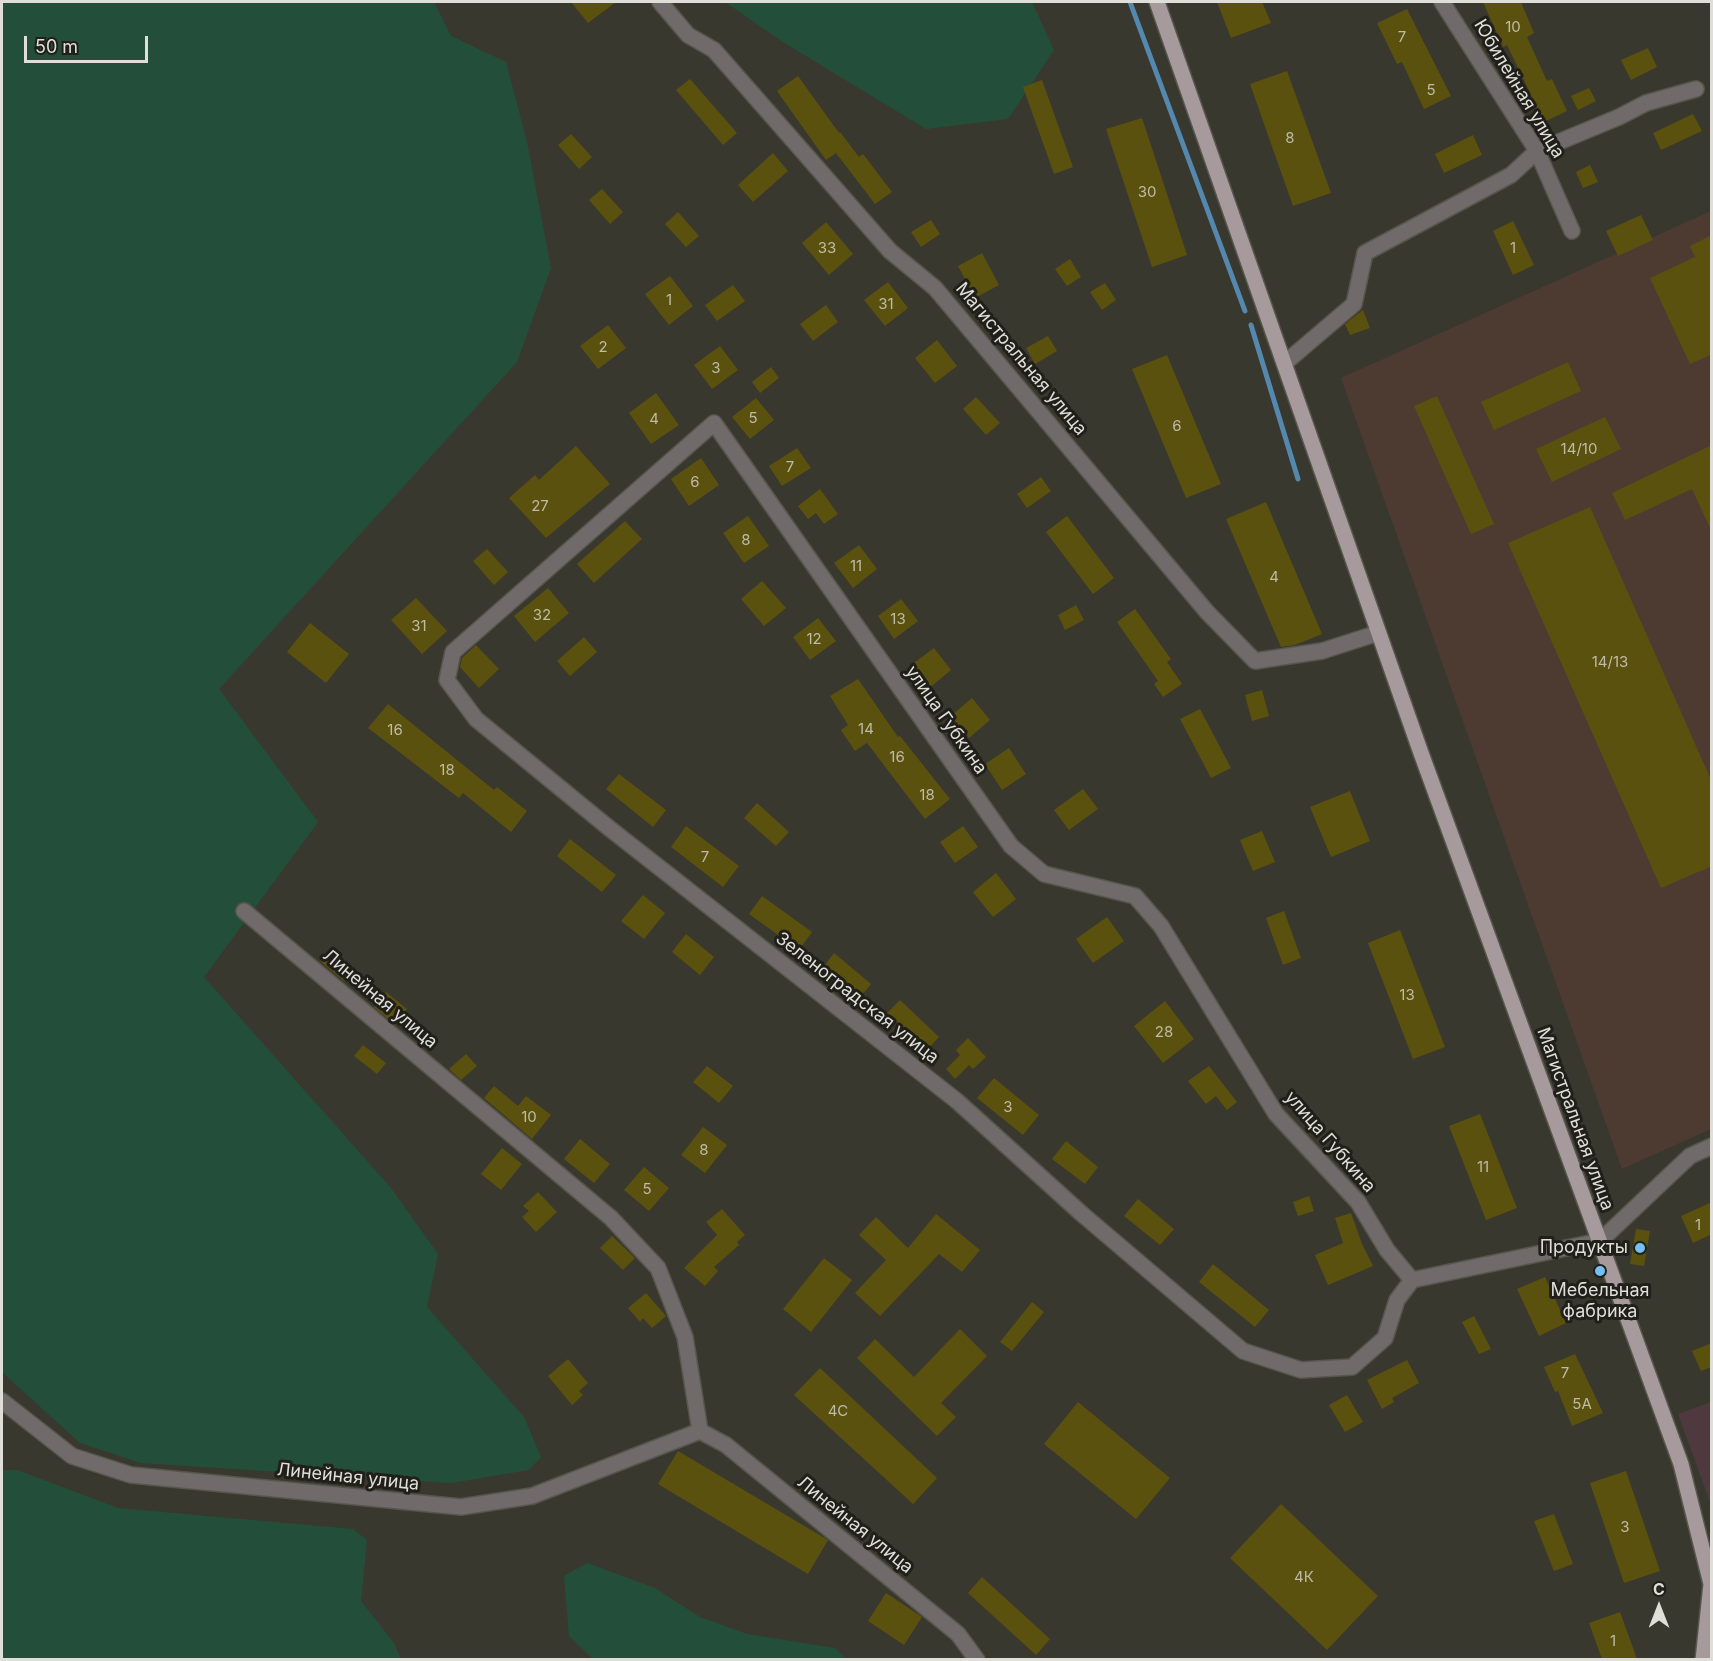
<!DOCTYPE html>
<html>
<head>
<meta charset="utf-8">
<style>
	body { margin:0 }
	#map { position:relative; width:1713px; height:1661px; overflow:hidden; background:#39382e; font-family:Inter,sans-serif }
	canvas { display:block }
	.frame { position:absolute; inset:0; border:3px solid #dfded8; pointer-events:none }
	.north { position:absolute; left:1629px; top:1577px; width:60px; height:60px; -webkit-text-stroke:4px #201f1a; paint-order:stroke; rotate:0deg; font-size:16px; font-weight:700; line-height:24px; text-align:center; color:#dfded8 }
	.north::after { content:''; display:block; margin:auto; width:21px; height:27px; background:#dfded8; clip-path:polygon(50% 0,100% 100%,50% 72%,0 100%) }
	.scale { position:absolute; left:24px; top:36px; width:124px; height:27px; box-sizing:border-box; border:3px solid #dfded8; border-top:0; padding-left:8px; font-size:18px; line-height:21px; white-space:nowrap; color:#dfded8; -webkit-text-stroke:4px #201f1a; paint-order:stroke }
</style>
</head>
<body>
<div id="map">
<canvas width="1713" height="1661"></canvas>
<div class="frame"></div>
<div class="north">С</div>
<div class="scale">50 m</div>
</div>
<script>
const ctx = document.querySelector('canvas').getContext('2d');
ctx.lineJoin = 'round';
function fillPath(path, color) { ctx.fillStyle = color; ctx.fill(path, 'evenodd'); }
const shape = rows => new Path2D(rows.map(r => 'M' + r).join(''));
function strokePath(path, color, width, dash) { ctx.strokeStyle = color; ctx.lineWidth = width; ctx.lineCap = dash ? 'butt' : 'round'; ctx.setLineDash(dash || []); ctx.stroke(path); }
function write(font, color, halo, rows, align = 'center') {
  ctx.font = font + ' Inter,sans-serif'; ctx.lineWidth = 6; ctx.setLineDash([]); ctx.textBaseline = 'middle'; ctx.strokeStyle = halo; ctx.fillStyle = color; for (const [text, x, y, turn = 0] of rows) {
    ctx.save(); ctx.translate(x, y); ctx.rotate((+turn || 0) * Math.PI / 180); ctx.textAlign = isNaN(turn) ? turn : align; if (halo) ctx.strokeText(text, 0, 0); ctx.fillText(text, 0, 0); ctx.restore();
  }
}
fillPath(shape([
	[1711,1402,1712,1402,1711,1505,1678,1414]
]), '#4d393e');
fillPath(shape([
	[1711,211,1711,1129,1622,1169,1341,378]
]), '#4d3b31');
fillPath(shape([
	[2,2,434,2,451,36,506,62,527,142,551,268,517,362,219,689,318,822,204,977,391,1188,438,1254,427,1307,524,1417,541,1457,529,1470,451,1483,141,1463,80,1443,2,1372],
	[725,2,1032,2,1054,50,1008,119,926,129,783,42],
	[2,1470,17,1470,118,1508,353,1529,367,1540,361,1601,394,1643,401,1659,2,1659],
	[587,1563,655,1588,700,1617,747,1634,835,1648,846,1659,593,1659,569,1636,564,1576]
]), '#234f3a');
strokePath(shape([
	[1130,2,1245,311],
	[1251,325,1298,479]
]), '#5488af', 5);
fillPath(shape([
	[571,2,616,2,588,23],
	[1217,2,1262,2,1271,23,1231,38],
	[1483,2,1521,2,1534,33,1527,37,1547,81,1552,79,1567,111,1544,122,1507,45,1503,47],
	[1407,9,1451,96,1424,109,1402,62,1397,64,1377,23],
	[1648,48,1657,67,1631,80,1621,60],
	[1287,71,1331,193,1293,206,1250,84],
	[798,76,839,133,840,132,859,157,863,154,892,192,875,204,836,153,826,160,777,91],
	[690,79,737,133,723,145,676,90],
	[1042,80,1073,167,1054,174,1023,87],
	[1589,88,1596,101,1578,110,1571,96],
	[1693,114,1702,131,1661,150,1653,133],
	[1142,118,1187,255,1152,267,1106,129],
	[571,134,592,157,579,169,558,145],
	[1473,135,1482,155,1444,173,1435,154],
	[773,153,788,171,753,202,738,185],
	[1590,165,1598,182,1583,188,1576,172],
	[602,189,623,212,610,224,589,200],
	[678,212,699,236,686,247,665,224],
	[1641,215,1653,240,1618,256,1606,231],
	[931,220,940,234,921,247,911,232],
	[1513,221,1534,265,1513,275,1493,231],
	[826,222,853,254,829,275,802,243],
	[1712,235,1712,354,1690,364,1650,278,1695,257,1690,246],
	[982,253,999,285,975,298,958,266],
	[1070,259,1081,277,1067,286,1055,269],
	[670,276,693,306,669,325,645,294],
	[888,282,908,308,885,326,864,300],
	[1105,283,1116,300,1102,310,1090,292],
	[733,285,745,301,717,321,705,305],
	[826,305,838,322,813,341,800,324],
	[1363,310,1370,328,1350,335,1345,324],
	[608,325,626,348,598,369,580,346],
	[1048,336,1057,351,1035,364,1026,348],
	[937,340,957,366,935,383,915,358],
	[720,346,738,370,712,389,694,365],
	[1167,355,1221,484,1186,498,1132,369],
	[1568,362,1581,391,1494,430,1481,402],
	[771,367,779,378,760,393,752,382],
	[656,393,679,425,651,444,629,413],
	[1437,396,1494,524,1471,534,1414,406],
	[976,397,1000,423,986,435,963,409],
	[756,398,774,420,750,439,732,417],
	[1605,417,1621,449,1552,482,1536,449],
	[1712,445,1712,532,1692,489,1625,520,1612,493],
	[576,446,610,484,546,538,509,498,535,475,539,480],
	[797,448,811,468,782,486,769,466],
	[701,458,719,485,689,506,671,479],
	[1041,477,1051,491,1027,508,1017,494],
	[820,489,838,514,824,524,816,513,808,519,798,506],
	[1266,502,1322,634,1295,645,1281,647,1226,519],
	[1590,507,1712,782,1712,866,1661,888,1508,543],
	[748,516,769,546,744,563,723,533],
	[1067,516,1114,578,1093,594,1046,532],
	[625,521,642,539,594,583,577,564],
	[859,545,877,569,853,588,834,563],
	[487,549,508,572,494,585,473,561],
	[762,581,786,608,764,626,741,599],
	[548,588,569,613,535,642,514,616],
	[416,598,447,631,422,654,391,620],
	[901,599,918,621,894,639,878,616],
	[1076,605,1084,620,1065,630,1058,615],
	[1135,609,1171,659,1167,662,1182,684,1163,697,1154,684,1158,681,1117,622],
	[818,618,836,641,810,660,793,637],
	[310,623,349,654,326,683,287,652],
	[584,637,597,652,570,676,557,661],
	[476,645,499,669,479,688,460,667,462,658],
	[934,648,951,670,928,689,910,666],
	[858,679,898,737,900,736,950,799,925,819,867,743,855,751,841,730,848,725,830,696],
	[1262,690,1269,716,1252,721,1245,695],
	[972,698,990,720,969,738,951,716],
	[388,704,494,790,497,787,527,811,511,832,463,793,459,798,368,728],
	[1200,709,1231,768,1211,778,1180,719],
	[1009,748,1026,774,1002,790,985,764],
	[619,774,666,810,653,827,606,789],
	[1083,789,1098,809,1069,830,1054,810],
	[1350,791,1370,841,1331,857,1310,807],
	[757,803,789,832,776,846,744,818],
	[686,826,739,866,723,887,671,847],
	[963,826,978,847,955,863,940,842],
	[1262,831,1275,862,1253,871,1240,840],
	[570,839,616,875,602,892,557,856],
	[996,873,1016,899,993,917,973,892],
	[643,895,665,913,644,939,621,921],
	[762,896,812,932,799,950,749,914],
	[1284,911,1301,958,1283,965,1266,918],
	[1107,917,1124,941,1093,963,1076,939],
	[1400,930,1445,1047,1413,1059,1368,943],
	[686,934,714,957,700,975,672,952],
	[330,950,355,971,345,982,320,961],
	[834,953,871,984,859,999,822,969],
	[386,992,407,1009,395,1025,374,1007],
	[900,1000,939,1037,927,1050,887,1013],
	[1165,1001,1194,1039,1163,1063,1134,1026],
	[968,1038,986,1057,973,1069,969,1065,955,1079,946,1069,960,1055,956,1050],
	[363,1045,386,1063,377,1074,354,1056],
	[466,1054,477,1066,461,1080,449,1069],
	[707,1066,733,1086,719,1103,693,1082],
	[1209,1066,1237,1102,1227,1110,1216,1096,1206,1104,1188,1081],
	[994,1078,1039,1115,1023,1135,977,1098],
	[494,1086,518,1106,526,1096,551,1115,532,1139,484,1098],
	[1480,1114,1517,1208,1486,1220,1449,1126],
	[703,1127,727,1145,705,1173,681,1155],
	[580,1139,610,1164,594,1183,564,1159],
	[1066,1141,1098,1167,1085,1184,1052,1159],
	[502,1148,522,1164,501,1190,481,1174],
	[644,1167,669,1188,649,1211,624,1190],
	[538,1192,557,1212,536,1232,522,1217,529,1211,523,1206],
	[1309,1196,1314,1211,1298,1216,1293,1202],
	[1138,1199,1174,1229,1160,1245,1124,1216],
	[1712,1202,1712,1234,1693,1243,1681,1216],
	[722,1209,745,1235,737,1242,739,1245,714,1267,718,1271,705,1286,684,1268,717,1235,706,1222],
	[1351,1213,1362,1244,1373,1266,1328,1285,1315,1255,1343,1243,1335,1218],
	[936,1214,980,1250,962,1272,939,1254,880,1316,855,1293,886,1260,859,1235,876,1217,908,1248],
	[1636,1229,1650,1231,1644,1266,1630,1264],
	[612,1236,635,1258,623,1270,600,1248],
	[824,1258,852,1280,811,1332,783,1309],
	[1213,1264,1269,1310,1255,1327,1199,1282],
	[1545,1277,1566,1323,1539,1336,1517,1289],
	[646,1293,666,1316,652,1328,643,1318,640,1322,628,1308],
	[1032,1302,1044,1312,1012,1351,1000,1342],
	[1474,1316,1491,1349,1479,1354,1462,1322],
	[960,1329,987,1356,941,1403,956,1417,937,1436,857,1358,875,1339,914,1377],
	[1712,1343,1712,1367,1701,1371,1692,1351],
	[1575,1354,1603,1413,1572,1426,1558,1391,1555,1392,1544,1367],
	[568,1359,588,1383,579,1391,583,1395,572,1405,548,1376],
	[1407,1360,1419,1383,1392,1398,1394,1402,1382,1409,1367,1380],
	[820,1368,937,1478,913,1504,794,1395],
	[1347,1395,1363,1422,1345,1432,1329,1405],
	[1078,1402,1170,1478,1136,1519,1044,1444],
	[678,1451,828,1540,808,1574,658,1484],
	[1626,1471,1660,1571,1624,1583,1590,1483],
	[1281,1504,1378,1596,1327,1650,1230,1558],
	[1554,1514,1573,1564,1554,1571,1534,1521],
	[982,1577,1050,1639,1036,1655,968,1593],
	[886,1593,922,1617,904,1645,868,1621],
	[1620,1612,1637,1659,1602,1659,1589,1623]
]), '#5b510f');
const minor = shape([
	[660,2,688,35,714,50,890,251,935,288,1207,612,1255,661,1322,651,1378,633],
	[1442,2,1537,151,1572,231],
	[1286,362,1354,304,1365,253,1511,175,1537,151,1619,117,1646,103,1696,89],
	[244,911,611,1218,658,1268,685,1337,700,1431],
	[1412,1280,1387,1250,1358,1202,1276,1114,1161,926,1135,896,1044,874,1011,846,714,423,453,652,447,680,476,719,609,828,957,1101,1082,1214,1243,1351,1301,1370,1352,1367,1385,1338,1397,1300,1412,1280,1600,1241,1690,1156,1712,1146],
	[2,1401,72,1456,131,1475,461,1507,532,1496,700,1431,726,1445,958,1634,977,1660]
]);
const major = shape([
	[1157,2,1421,753,1681,1464,1711,1584,1703,1660]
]);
strokePath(minor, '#57564d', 18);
strokePath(major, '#57564d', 18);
strokePath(minor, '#706a6a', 15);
strokePath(major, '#a69a9c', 15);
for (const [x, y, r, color] of [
	[1640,1248,6,"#74c0f6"],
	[1600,1271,6,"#74c0f6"]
]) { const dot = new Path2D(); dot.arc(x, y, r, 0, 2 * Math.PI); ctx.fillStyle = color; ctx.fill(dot); strokePath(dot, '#201f1a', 2); }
write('15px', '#bebba6', null, [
	["10",1513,27],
	["7",1402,37],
	["5",1431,90],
	["8",1290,138],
	["30",1147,192],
	["33",827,248],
	["1",1513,248],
	["1",669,300],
	["31",886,304],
	["2",603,347],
	["3",716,368],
	["5",753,418],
	["4",654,419],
	["6",1177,426],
	["14/10",1579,449],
	["7",790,467],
	["6",695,482],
	["27",540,506],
	["8",746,540],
	["11",856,566],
	["4",1274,577],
	["32",542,615],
	["13",898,619],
	["31",419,626],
	["12",814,639],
	["14/13",1610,662],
	["14",866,729],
	["16",395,730],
	["16",897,757],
	["18",447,770],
	["18",927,795],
	["7",705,857],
	["13",1407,995],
	["28",1164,1032],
	["3",1008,1107],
	["10",529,1117],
	["8",704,1150],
	["11",1483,1167],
	["5",647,1189],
	["1",1698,1225],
	["7",1565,1373],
	["5А",1582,1404],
	["4С",838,1411],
	["3",1625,1527],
	["4К",1304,1577],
	["1",1613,1641]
]);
write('18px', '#dfded8', '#201f1a', [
	["Юбилейная улица",1519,89,59],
	["Магистральная улица",1021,359,50],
	["улица Губкина",946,720,55],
	["Зеленоградская улица",857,998,38],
	["Линейная улица",380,999,40],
	["Магистральная улица",1575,1119,70],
	["улица Губкина",1330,1142,49],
	["Линейная улица",348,1477,6],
	["Линейная улица",855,1525,39]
]);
write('18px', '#dfded8', '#201f1a', [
	["Продукты",1628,1248],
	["Мебельная",1600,1291,"center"],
	["фабрика",1600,1312,"center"]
], 'right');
</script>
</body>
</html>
